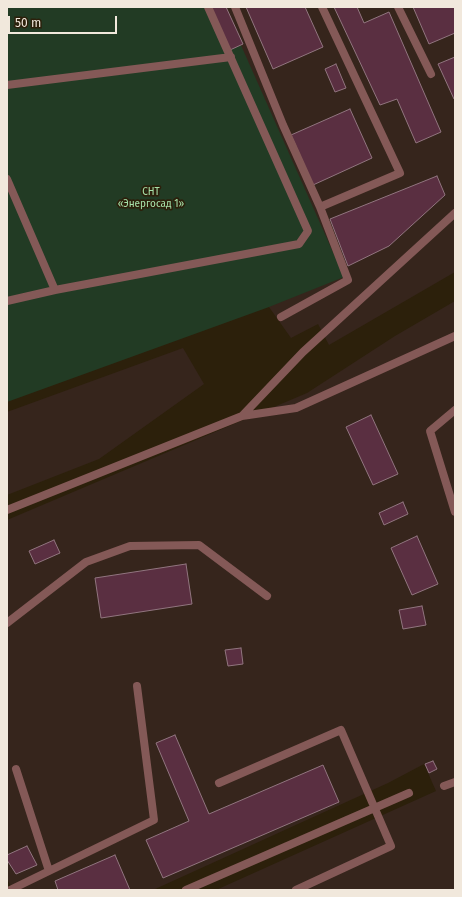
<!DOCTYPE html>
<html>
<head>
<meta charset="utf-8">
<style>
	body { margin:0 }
	#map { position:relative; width:462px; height:897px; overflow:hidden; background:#2c200b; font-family:"Fira Sans",sans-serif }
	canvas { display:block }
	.frame { position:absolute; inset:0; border:8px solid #f1e8dc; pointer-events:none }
	.scale { position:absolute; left:8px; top:16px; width:109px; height:18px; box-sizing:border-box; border:2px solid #f1e8dc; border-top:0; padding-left:5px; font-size:12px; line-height:14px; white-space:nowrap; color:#f1e8dc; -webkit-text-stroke:3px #2c200b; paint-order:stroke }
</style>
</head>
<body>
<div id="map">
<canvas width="462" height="897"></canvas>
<div class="frame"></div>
<div class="scale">50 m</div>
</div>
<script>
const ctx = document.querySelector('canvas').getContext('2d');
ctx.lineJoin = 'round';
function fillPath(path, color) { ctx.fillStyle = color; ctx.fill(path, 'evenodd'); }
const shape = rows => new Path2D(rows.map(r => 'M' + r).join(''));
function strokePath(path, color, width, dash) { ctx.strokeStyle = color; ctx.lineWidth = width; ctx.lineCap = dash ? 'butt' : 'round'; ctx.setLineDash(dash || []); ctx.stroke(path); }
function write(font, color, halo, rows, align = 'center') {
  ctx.font = font + ' "Fira Sans",sans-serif'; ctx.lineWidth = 3.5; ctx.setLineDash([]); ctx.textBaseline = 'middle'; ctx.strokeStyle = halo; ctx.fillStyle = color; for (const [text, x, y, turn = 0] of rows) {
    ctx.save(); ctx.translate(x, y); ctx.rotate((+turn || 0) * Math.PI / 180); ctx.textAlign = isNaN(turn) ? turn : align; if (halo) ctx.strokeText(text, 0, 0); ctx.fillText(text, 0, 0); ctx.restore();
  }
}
fillPath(shape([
	[223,7,455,7,455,272,329,345,318,324,291,338,269,307],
	[455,301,455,890,216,890,436,791,424,764,388,783,153,890,13,890,7,879,7,520,307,393,395,336],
	[183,348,204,384,99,459,7,495,7,412]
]), '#36251c');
fillPath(shape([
	[7,7,224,7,344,277,269,307,7,402]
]), '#223b24');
const building = shape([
	[211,7,226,7,243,44,230,50,211,7],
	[246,7,305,7,323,47,273,69,246,7],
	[334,7,357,7,364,23,389,12,441,132,416,143,397,99,380,105,334,7],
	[413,7,455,7,455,33,429,44,413,7],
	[455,57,455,99,454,99,438,64,455,57],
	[336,64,346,88,335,92,325,69,336,64],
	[350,109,372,158,313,185,291,135,350,109],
	[437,176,445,195,389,246,348,266,330,219,437,176],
	[371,415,398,474,373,485,346,427,371,415],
	[403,502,408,514,384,525,379,513,403,502],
	[417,536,438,584,412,595,391,548,417,536],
	[54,540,60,553,35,564,29,551,54,540],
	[186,564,192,604,101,618,95,578,186,564],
	[422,606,426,625,403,629,399,610,422,606],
	[241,648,243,664,228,666,225,650,241,648],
	[175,735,209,814,323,765,339,802,163,878,146,840,189,821,156,743,175,735],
	[433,761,437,769,429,773,425,764,433,761],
	[27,846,37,865,16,874,7,860,7,855,27,846],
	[115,855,130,890,58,890,55,881,115,855]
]);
fillPath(building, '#5a2f41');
strokePath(building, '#91757f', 1);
strokePath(shape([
	[235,7,283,125,320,207,400,173,322,7],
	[398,7,431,74],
	[7,85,231,57],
	[7,179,55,290],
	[7,301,55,290,299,244,308,231,208,7],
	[281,317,348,280,320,207],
	[455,410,430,431,455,512],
	[242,416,303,352,455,213],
	[7,510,242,416,296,408,455,336],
	[7,623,86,562,130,546,199,545,267,596],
	[16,769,49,871],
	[219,783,341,730,391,846,296,890],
	[444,786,455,782],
	[10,890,154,820,137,686],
	[186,890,409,793]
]), '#845957', 8);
write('10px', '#a7e2aa', '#2c200b', [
	["СНТ",151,192],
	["«Энергосад 1»",151,204]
]);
</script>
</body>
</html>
